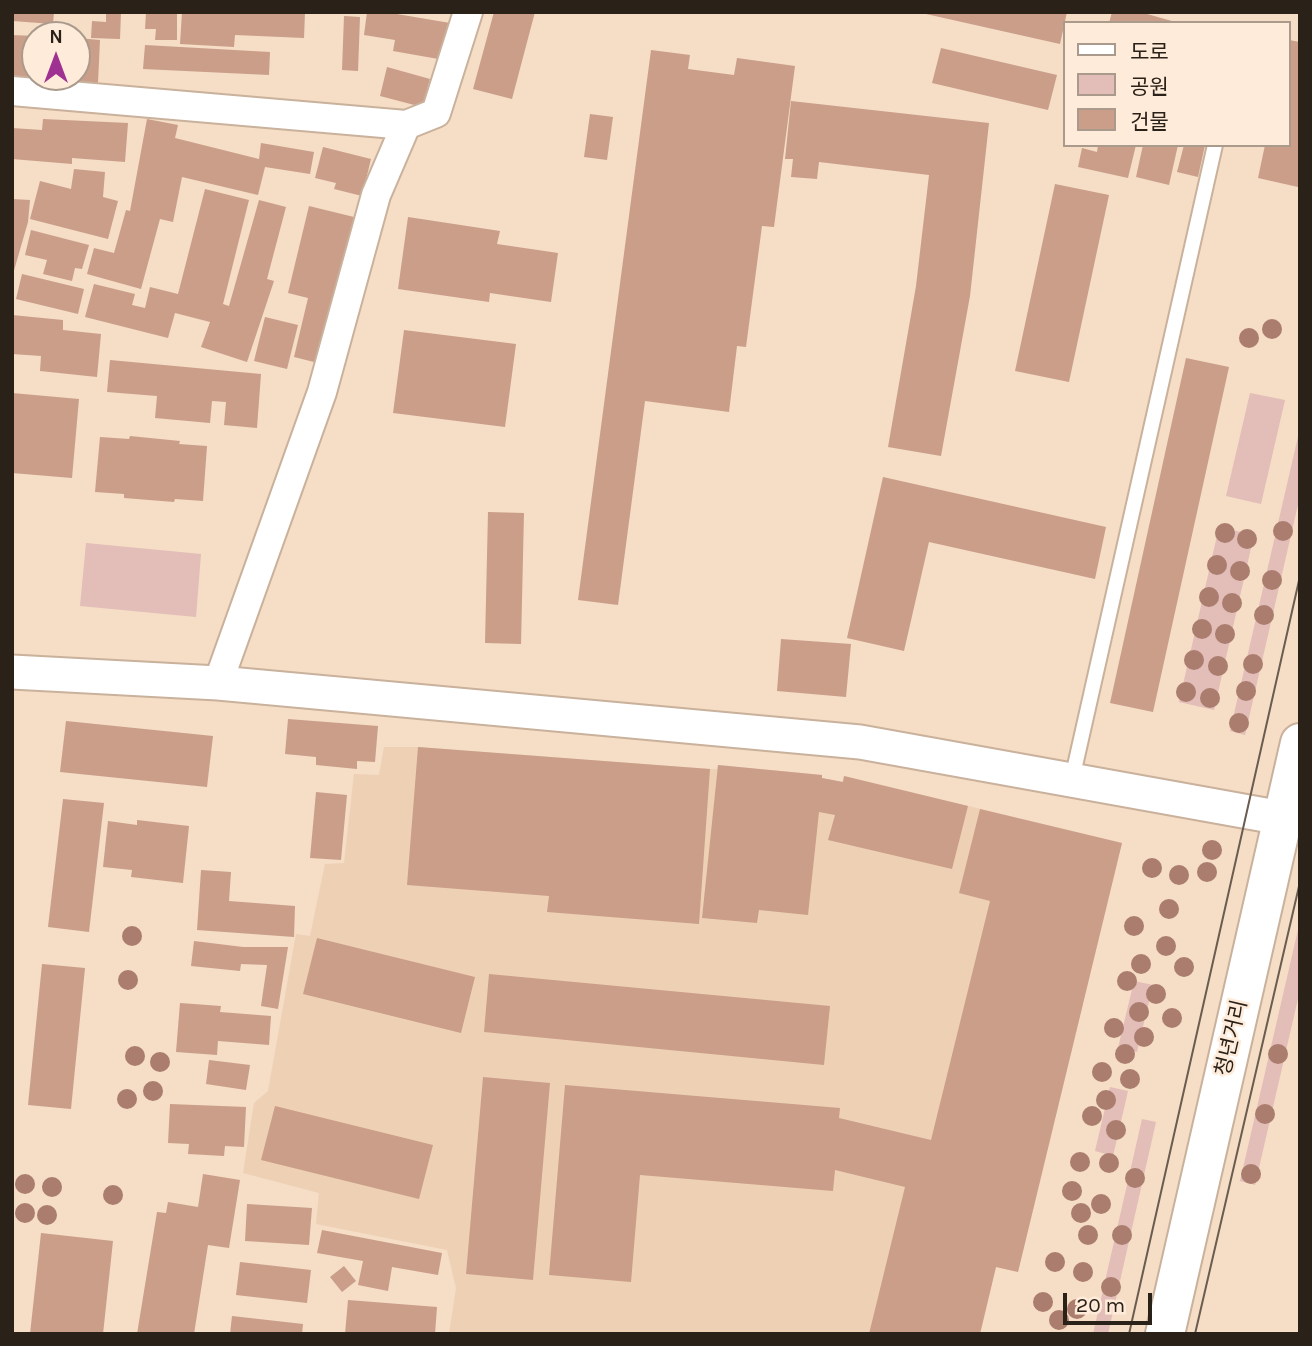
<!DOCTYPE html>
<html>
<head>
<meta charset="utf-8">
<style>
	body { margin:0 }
	#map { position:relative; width:1312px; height:1346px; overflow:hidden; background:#f5ddc6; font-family:Karla,"Noto Sans KR",sans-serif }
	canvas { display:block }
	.frame { position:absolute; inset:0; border:14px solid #2a2119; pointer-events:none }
	.legend { position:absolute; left:1063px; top:21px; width:228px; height:126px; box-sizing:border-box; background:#ffebd9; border:2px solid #aa9a8c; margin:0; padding:9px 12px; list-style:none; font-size:21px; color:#2a2119 }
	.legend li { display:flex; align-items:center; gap:14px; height:35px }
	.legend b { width:35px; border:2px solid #aa9a8c }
	.north { position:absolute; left:21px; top:21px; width:70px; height:70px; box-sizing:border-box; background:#ffebd9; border:2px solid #aa9a8c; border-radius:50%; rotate:0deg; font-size:19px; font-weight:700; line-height:28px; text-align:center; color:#2a2119 }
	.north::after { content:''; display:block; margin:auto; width:24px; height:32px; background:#9e3191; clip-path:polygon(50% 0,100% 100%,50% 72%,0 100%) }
	.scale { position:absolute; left:1063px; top:1293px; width:89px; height:32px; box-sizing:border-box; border:4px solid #2a2119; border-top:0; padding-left:9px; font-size:21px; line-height:24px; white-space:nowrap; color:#2a2119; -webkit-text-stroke:5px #ffebd9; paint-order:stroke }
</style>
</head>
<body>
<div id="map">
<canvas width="1312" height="1346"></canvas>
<div class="frame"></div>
<ul class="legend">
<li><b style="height:9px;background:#fff"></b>도로</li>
<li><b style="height:19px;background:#e3bdb8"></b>공원</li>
<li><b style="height:19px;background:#ca9e89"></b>건물</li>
</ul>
<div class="north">N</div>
<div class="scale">20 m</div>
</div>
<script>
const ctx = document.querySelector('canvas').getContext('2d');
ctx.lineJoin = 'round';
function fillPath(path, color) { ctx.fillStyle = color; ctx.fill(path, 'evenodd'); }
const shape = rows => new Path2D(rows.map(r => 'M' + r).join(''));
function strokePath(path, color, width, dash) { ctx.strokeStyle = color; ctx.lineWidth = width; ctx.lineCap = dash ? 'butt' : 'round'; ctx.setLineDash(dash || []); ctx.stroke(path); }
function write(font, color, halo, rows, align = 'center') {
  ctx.font = font + ' Karla,"Noto Sans KR",sans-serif'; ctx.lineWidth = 5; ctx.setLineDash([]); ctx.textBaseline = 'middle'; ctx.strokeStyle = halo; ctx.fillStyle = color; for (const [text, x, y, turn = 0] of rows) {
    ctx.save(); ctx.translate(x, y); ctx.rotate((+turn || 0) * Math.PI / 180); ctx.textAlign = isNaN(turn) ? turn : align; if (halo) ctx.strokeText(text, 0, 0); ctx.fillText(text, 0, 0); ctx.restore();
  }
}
fillPath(shape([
	[384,747,418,747,710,769,717,769,718,765,822,775,822,778,842,782,844,776,1122,843,1018,1272,996,1267,980,1334,449,1334,456,1288,447,1250,316,1224,319,1193,243,1173,254,1103,268,1091,296,934,310,936,325,864,344,863,354,774,379,775]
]), '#eed0b5');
fillPath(shape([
	[1250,393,1285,400,1261,504,1226,496],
	[1300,428,1300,496,1245,735,1230,731],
	[1219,527,1254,535,1214,710,1179,702],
	[86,543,201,554,196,617,80,606],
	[1300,921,1300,990,1255,1185,1240,1181],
	[1134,981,1153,985,1137,1052,1118,1048],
	[1110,1087,1128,1091,1113,1156,1095,1151],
	[1142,1119,1156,1122,1108,1334,1093,1334]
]), '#e3bdb8');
fillPath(shape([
	[12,12,54,12,53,24,12,21],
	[106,12,121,12,120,39,91,38,92,21,106,22],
	[146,12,177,12,177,40,155,40,156,29,145,29],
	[182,12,305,12,304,38,235,35,234,47,180,44],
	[367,12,385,12,450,23,444,60,393,51,395,40,364,35],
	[494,12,535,12,512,99,473,89],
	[917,12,1067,12,1060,44],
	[1112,12,1140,12,1179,23,1109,23],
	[344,16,360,17,358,71,342,70],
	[12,35,35,36,35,77,77,77,77,38,100,40,98,83,12,78],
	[1289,40,1300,42,1298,187,1258,178,1265,145,1289,145],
	[145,45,270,52,269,75,143,69],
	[941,48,1057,75,1048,110,932,83],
	[651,50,690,55,688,69,734,75,737,58,795,66,774,227,762,226,746,347,737,346,729,412,645,401,618,605,578,600],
	[387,67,430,79,422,107,380,96],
	[791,101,989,123,970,296,941,456,888,447,916,286,929,175,819,162,817,179,791,177,793,159,785,159],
	[590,114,613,117,607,160,584,157],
	[43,119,128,123,125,162,72,158,72,164,12,159,12,128,42,130],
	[147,119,178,125,175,138,259,159,261,143,314,152,310,174,265,167,258,195,182,177,173,222,160,219,141,289,87,274,94,248,114,253,126,210,130,211],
	[1098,145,1136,145,1128,178,1078,167,1082,148,1097,152],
	[1143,145,1178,145,1169,185,1136,177],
	[1184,145,1205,145,1198,177,1177,172],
	[323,147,371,159,362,196,334,189,336,183,315,178],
	[74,169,105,172,103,197,118,201,108,239,30,219,40,181,71,189],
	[1055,184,1109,195,1069,382,1015,371],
	[205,189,249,200,223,304,229,306,259,200,286,207,267,279,274,281,247,362,201,347,210,322,175,313,168,338,85,317,94,284,135,294,132,305,145,308,150,287,178,294],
	[12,199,30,200,28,222,13,274],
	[309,206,354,217,318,363,294,357,308,298,288,293],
	[408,217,500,231,497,244,558,253,551,302,490,293,489,302,398,289],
	[31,230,89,245,82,269,75,268,72,281,43,274,47,260,25,255],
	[22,274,84,289,78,314,16,299],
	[12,315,63,320,63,330,101,334,97,377,40,371,41,356,12,354],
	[265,317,298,325,287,369,254,361],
	[404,330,516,344,505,427,393,413],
	[1186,358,1229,367,1153,712,1110,703],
	[110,360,261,374,257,428,224,425,226,402,212,401,210,423,155,418,157,396,107,392],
	[12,393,79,399,72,478,12,473],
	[130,436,180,441,179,444,207,446,203,501,175,499,174,502,124,498,124,494,95,492,100,437,129,439],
	[883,477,1106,527,1095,579,929,542,904,651,847,638],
	[488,512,524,513,521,644,485,643],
	[781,639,851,644,846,697,777,691],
	[288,719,378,726,375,762,357,761,357,769,316,765,316,757,285,754],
	[66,721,213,736,207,787,60,772],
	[418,747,710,769,699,924,547,912,549,896,407,885],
	[718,765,822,775,822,778,843,782,844,776,968,806,952,869,828,840,835,815,819,812,808,915,759,910,757,923,702,918],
	[316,792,347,795,341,860,310,858],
	[63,799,104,803,89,932,48,927],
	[980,809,1122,843,1018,1272,996,1267,980,1334,869,1334,905,1187,835,1170,833,1191,640,1175,631,1282,549,1275,565,1085,840,1108,839,1118,931,1140,990,901,959,893],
	[137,820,189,826,183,883,131,877,132,870,103,867,108,821,137,825],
	[201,870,231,872,229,901,295,906,294,937,197,930],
	[317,938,475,977,461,1033,303,994],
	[194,941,243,947,288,947,278,1009,261,1006,267,965,241,964,240,971,191,966],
	[42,964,85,968,71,1109,28,1105],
	[489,974,830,1006,824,1065,484,1032],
	[180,1003,221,1006,220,1012,271,1016,269,1045,218,1041,217,1055,176,1052],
	[209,1060,250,1065,246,1090,206,1084],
	[483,1077,550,1083,533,1280,466,1274],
	[170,1104,246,1107,244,1147,225,1146,224,1156,188,1154,189,1144,168,1143],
	[275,1106,433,1145,419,1199,261,1160],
	[203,1174,240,1180,229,1248,208,1245,194,1334,137,1334,157,1212,166,1213,168,1202,198,1207],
	[247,1204,312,1208,309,1245,245,1241],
	[322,1230,442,1253,438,1275,392,1267,388,1291,358,1285,363,1261,317,1253],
	[41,1233,113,1241,103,1334,30,1334],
	[240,1262,311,1270,307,1303,236,1295],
	[344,1266,356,1281,342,1292,330,1277],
	[348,1300,437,1307,435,1334,345,1334],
	[232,1316,303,1324,302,1334,230,1334]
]), '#ca9e89');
const service = shape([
	[1072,779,1215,145]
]);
const minor = shape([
	[12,91,406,125],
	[218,683,322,392,376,195,406,125,436,113,468,12]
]);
const tertiary = shape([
	[12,672,218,683,860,742,1282,818]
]);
const primary = shape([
	[1165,1334,1300,743]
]);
strokePath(service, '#c9b19c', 18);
strokePath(minor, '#c9b19c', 32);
strokePath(tertiary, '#c9b19c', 37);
strokePath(primary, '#c9b19c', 42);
strokePath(service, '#fff', 14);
strokePath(minor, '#fff', 28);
strokePath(tertiary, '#fff', 33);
strokePath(primary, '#fff', 38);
strokePath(shape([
	[1129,1334,1300,576],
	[1195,1334,1300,882]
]), '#6a5c4f', 2);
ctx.fillStyle = '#aa7d6f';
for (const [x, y] of [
	[1272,329],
	[1249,338],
	[1283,531],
	[1225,533],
	[1247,539],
	[1217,565],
	[1240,571],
	[1272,580],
	[1209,597],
	[1232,603],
	[1264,615],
	[1202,629],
	[1225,634],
	[1194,660],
	[1253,664],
	[1218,666],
	[1246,691],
	[1186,692],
	[1210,698],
	[1239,723],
	[1212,850],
	[1152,868],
	[1207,872],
	[1179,875],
	[1169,909],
	[1134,926],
	[132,936],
	[1166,946],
	[1141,964],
	[1184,967],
	[128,980],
	[1127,981],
	[1156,994],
	[1139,1012],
	[1172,1018],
	[1114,1028],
	[1144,1037],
	[1125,1054],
	[1278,1054],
	[135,1056],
	[160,1062],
	[1102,1072],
	[1130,1079],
	[153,1091],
	[127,1099],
	[1106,1100],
	[1265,1114],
	[1092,1116],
	[1116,1130],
	[1080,1162],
	[1109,1163],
	[1251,1174],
	[1135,1178],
	[25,1184],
	[52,1187],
	[1072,1191],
	[113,1195],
	[1101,1204],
	[25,1213],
	[1081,1213],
	[47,1215],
	[1088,1235],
	[1122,1235],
	[1055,1262],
	[1083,1272],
	[1111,1287],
	[1043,1302],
	[1077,1309],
	[1059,1320]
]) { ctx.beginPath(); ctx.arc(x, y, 10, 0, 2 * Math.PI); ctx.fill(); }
write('21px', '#2a2119', '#ffebd9', [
	["청년거리",1232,1038,-77]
]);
</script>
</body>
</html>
